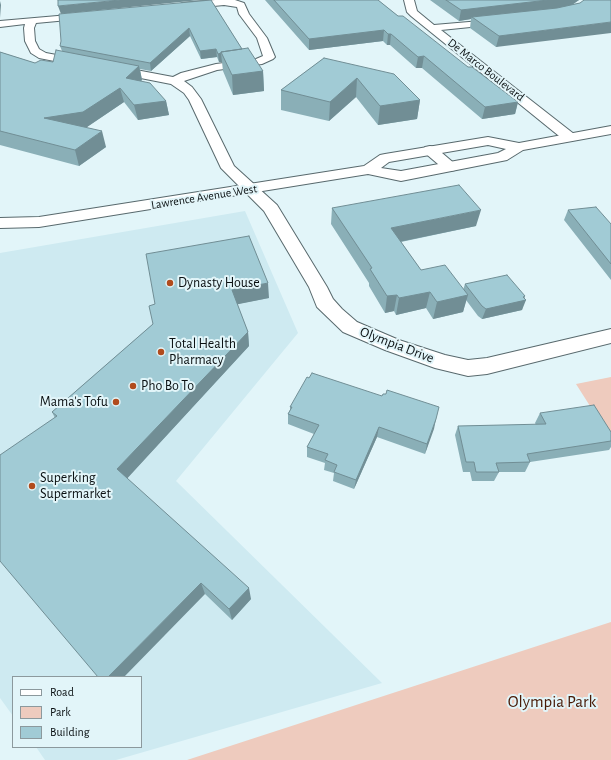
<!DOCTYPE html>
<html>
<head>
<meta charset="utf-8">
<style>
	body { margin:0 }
	#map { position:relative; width:611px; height:760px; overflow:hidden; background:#e2f5f9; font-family:"Alegreya Sans",sans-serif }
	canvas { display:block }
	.legend { position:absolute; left:12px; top:676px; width:130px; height:72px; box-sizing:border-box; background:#e2f5f9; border:1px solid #8c999d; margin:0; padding:5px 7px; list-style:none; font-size:12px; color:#0a1012 }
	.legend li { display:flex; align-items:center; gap:8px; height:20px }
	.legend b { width:20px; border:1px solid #8c999d }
</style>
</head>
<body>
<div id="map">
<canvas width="611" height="760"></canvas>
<ul class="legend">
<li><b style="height:5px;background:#fff"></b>Road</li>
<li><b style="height:11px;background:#eecbbe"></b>Park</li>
<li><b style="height:11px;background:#a1cbd5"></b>Building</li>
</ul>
</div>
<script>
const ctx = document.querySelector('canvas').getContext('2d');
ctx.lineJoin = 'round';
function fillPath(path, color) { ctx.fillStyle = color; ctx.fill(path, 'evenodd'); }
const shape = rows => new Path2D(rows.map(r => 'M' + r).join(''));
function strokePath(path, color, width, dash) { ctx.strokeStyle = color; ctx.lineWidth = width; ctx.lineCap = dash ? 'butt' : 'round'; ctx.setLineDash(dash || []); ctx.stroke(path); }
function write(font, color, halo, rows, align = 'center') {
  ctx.font = font + ' "Alegreya Sans",sans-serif'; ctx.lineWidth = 4; ctx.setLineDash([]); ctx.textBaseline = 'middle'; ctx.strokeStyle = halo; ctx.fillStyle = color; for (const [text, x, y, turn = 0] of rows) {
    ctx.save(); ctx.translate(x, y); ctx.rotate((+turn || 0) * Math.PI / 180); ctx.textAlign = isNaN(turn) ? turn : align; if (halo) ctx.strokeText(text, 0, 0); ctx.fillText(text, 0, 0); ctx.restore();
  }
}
fillPath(shape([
	[245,211,298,333,176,481,382,683,116,760,45,760,36,747,141,747,141,677,13,677,13,716,0,698,0,253]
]), '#ceeaf1');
fillPath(shape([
	[611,377,611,439,576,384],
	[611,622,611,760,187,760]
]), '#eecbbe');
const minor = shape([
	[215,0,235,0,244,3,249,14,267,38,275,57,273,59,262,64,217,70,184,81,192,87,201,99,234,166,277,205,327,287,333,299,342,309,357,322,399,340,445,355,468,360,487,358,611,329,611,343,487,374,468,376,435,368,385,350,343,332,317,307,309,287,264,211,221,168,189,100,184,93,171,84,39,58,31,53,25,41,24,28,25,24,0,27,0,21,92,13,94,15,89,18,36,23,34,28,35,41,39,49,46,53,173,77,181,73,216,64,256,59,263,56,257,38,239,14,237,7,224,5,182,9,177,6,182,3,215,0],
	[404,0,414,0,417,11,434,25,504,19,505,21,500,24,441,30,574,134,576,137,574,140,569,141,564,140,411,16,407,12,404,0],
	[430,146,435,147,455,164,457,167,455,170,450,171,445,170,425,153,423,150,425,147,430,146]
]);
const secondary = shape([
	[611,126,611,134,523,150,507,160,502,161,401,181,368,174,39,227,0,228,0,218,39,217,364,166,380,155,385,154,488,137,519,143,611,126],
	[488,145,506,149,498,153,401,171,381,168,389,162,488,145]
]);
strokePath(minor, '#58696d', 2);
strokePath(secondary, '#58696d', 2);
fillPath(minor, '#fff');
fillPath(secondary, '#fff');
fillPath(shape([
	[211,0,242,49,263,71,264,91,233,95,223,71,222,62,219,62,217,57,201,59,190,36,151,71,140,69,142,80,141,81,166,101,169,115,138,120,124,102,87,127,85,127,106,147,79,166,0,145,0,52,35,63,53,62,62,51,60,46],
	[265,0,378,0,398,16,468,67,518,102,515,114,482,119,422,68,416,68,390,45,387,45,383,41,309,50],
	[430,0,579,0,573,4,611,0,496,47,470,28,471,19,459,21],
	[324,58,420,100,417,119,378,125,356,97,329,121,281,110,281,90],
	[332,208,476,226,401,242,421,270,463,290,465,284,524,298,522,310,482,319,478,316,466,300,463,312,433,319,426,308,396,315,394,311,385,313,369,286,369,283,331,224],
	[568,210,611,224,611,280,564,220],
	[269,298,237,304,248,332,249,346,127,478,251,599,232,620,205,594,55,418,52,412,153,324,155,304],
	[290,407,436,419,425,454,377,437,354,489,333,481,334,473,324,470,325,463,307,457,307,447,314,434,288,424,288,414,290,410],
	[540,413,611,432,611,447,609,450,530,462,525,472,499,472,494,481,472,481,470,472,463,472,455,435,458,426,536,425,535,423]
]), '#8aafb7');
fillPath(shape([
	[120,0,200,0,61,14,58,6],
	[548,0,579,0,569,7,472,17,471,19,459,21,461,10],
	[0,1,1,5,0,18],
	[611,22,611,33,496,47,499,36],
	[189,28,190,36,151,71,150,63],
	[384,30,383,41,309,50,309,39],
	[388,34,391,34,390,45,387,45],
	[216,49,217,57,201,59,200,51],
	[221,53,222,62,219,62,218,54],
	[424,56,422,68,416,68,418,57],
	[139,66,142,80,129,92,126,78],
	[263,71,264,91,233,95,232,75],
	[357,78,356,97,329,121,330,102],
	[120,88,124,102,87,127,49,132,44,118],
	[420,100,417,119,378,125,380,106],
	[166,101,169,115,138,120,134,105],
	[518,102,515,114,482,119,485,107],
	[102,131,106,147,79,166,75,150],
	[481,210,476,226,389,244,391,228],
	[268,283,269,298,234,305,232,290],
	[430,292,426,308,396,315,399,298],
	[397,295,394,311,385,313,387,296],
	[468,295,463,312,433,319,437,302],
	[525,296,524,300,526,300,522,310,482,319,486,309],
	[248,332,249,346,123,483,117,469],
	[436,419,434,429,425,454,427,444],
	[379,427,377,437,354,489,356,480],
	[201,583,205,594,124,677,108,677],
	[249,588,251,599,232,620,229,609]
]), '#718e95');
const building = shape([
	[58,0,120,0,58,6,58,0],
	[211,0,242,49,221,52,221,53,218,54,216,49,200,51,189,28,150,63,60,46,61,41,59,14,211,0],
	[274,0,378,0,398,16,403,16,468,67,472,67,518,102,485,107,424,56,418,57,391,34,388,34,384,30,309,39,274,0],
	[446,0,548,0,461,10,446,0],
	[584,0,611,0,611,22,499,36,472,17,557,8,580,3,584,0],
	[248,48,263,71,232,75,221,52,248,48],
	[56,50,139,66,126,78,150,83,166,101,134,105,120,88,83,112,44,118,102,131,75,150,0,131,0,52,35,63,41,60,53,62,56,50],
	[324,58,394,74,420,100,380,106,357,78,330,102,281,90,324,58],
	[459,185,481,210,391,228,421,270,445,265,468,295,437,302,430,292,399,298,397,295,387,296,370,269,372,268,332,208,459,185],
	[596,207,611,224,611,264,568,210,596,207],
	[249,236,268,283,232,290,248,332,117,469,249,588,229,609,201,583,108,677,98,677,0,561,0,455,57,416,52,412,153,324,149,306,155,304,146,254,249,236],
	[507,275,525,296,523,297,526,300,486,309,482,306,465,284,507,275],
	[312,373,382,396,383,394,386,394,387,390,439,407,436,419,427,444,379,427,356,480,334,472,337,465,325,460,328,454,307,447,319,425,288,414,292,407,290,407,307,377,309,378,312,373],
	[594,405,611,432,611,441,527,454,530,462,496,463,499,472,476,472,474,462,466,462,458,426,546,424,540,413,594,405]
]);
fillPath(building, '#a1cbd5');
strokePath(building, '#718e95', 1);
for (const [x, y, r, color] of [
	[170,283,4,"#b14b1d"],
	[161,352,4,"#b14b1d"],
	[133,386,4,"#b14b1d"],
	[116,402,4,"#b14b1d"],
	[32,486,4,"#b14b1d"]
]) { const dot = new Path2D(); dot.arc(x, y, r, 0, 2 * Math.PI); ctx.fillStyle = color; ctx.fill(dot); strokePath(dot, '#e2f5f9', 1.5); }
write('12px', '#0a1012', '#e2f5f9', [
	["De Marco Boulevard",486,70,38],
	["Lawrence Avenue West",204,197,-9]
]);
write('14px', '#0a1012', '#e2f5f9', [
	["Dynasty House",178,283],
	["Total Health",169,344],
	["Pharmacy",169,360],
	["Pho Bo To",141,386],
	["Mama's Tofu",108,402,"right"],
	["Superking",40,478],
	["Supermarket",40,494]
], 'left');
write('14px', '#0a1012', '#e2f5f9', [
	["Olympia Drive",397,345,21]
]);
write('17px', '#481a06', '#e2f5f9', [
	["Olympia Park",552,702]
]);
</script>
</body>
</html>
